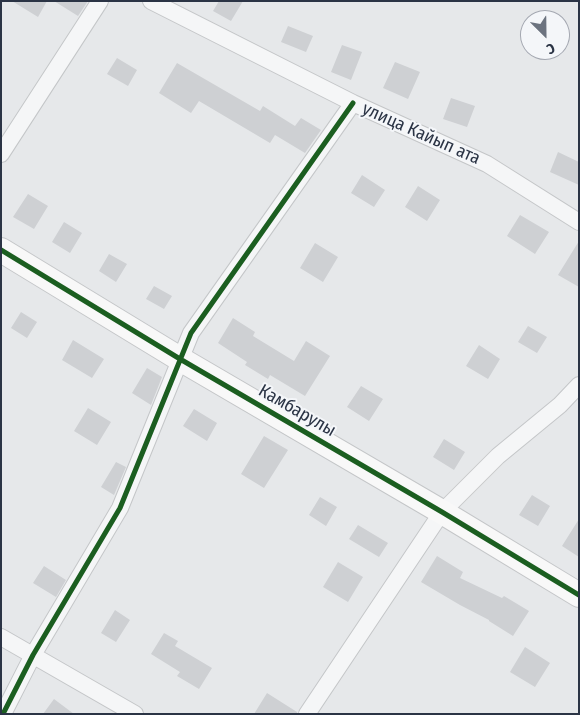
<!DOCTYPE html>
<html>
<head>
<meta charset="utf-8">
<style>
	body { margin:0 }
	#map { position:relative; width:580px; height:715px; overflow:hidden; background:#e6e8ea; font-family:"Fira Sans Condensed",sans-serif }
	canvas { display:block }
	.frame { position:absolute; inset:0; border:2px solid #2b3445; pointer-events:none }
	.north { position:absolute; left:520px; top:10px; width:50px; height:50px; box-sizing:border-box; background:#f4f6f9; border:1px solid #a4a8b1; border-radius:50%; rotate:157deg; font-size:14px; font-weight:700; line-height:20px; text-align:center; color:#2b3445 }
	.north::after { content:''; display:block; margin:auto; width:18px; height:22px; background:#6c737f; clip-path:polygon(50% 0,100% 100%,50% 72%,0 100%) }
</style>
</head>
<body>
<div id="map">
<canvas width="580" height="715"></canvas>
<div class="frame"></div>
<div class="north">С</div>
</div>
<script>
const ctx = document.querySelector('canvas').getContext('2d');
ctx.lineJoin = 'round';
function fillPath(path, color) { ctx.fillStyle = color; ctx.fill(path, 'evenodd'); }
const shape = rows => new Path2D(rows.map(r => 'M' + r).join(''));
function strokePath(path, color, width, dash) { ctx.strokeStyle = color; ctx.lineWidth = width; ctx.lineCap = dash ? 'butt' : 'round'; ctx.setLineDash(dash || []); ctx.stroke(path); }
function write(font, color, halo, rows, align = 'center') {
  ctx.font = font + ' "Fira Sans Condensed",sans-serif'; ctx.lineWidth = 4; ctx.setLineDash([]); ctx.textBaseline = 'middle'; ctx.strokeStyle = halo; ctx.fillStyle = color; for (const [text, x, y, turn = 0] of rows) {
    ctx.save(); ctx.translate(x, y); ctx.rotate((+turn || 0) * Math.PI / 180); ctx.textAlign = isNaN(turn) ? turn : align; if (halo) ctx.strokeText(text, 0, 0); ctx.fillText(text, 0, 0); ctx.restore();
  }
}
fillPath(shape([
	[12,1,47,1,38,17],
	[54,1,88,1,78,16],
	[219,1,243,1,231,21,213,11],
	[288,26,313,36,306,52,281,42],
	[342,45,362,52,351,80,331,72],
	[117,58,137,70,128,86,107,74],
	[395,62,420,72,408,99,383,88],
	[177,63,260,111,263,106,295,126,301,118,321,130,305,153,275,135,270,143,199,101,191,113,159,93],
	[451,98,475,106,467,127,443,119],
	[558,152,579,162,579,185,550,172],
	[362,175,385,190,374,207,351,193],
	[418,186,440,200,427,221,405,207],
	[28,194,48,206,34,229,13,217],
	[520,215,549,232,535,254,507,236],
	[64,222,82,233,70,253,52,242],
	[579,241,579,287,558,275],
	[315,243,338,257,323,282,300,268],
	[109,254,127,264,116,282,99,271],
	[154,286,172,296,164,309,146,299],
	[21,312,37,322,27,338,11,328],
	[233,318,255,332,253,336,294,361,306,341,330,356,305,396,270,375,268,379,245,365,247,362,218,343],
	[528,326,547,337,537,353,518,342],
	[73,340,104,359,92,378,62,360],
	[479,345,500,359,488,379,466,366],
	[147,368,162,377,151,405,132,393],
	[361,386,383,399,369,421,347,407],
	[88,408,111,422,97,445,74,431],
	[194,409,217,423,207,441,183,426],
	[264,436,288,450,264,488,241,474],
	[444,439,465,452,454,470,433,457],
	[116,462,126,467,114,495,101,487],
	[532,495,550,506,538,526,519,515],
	[320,497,337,507,326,526,309,515],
	[579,519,579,557,562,546],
	[358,525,388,543,379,557,349,539],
	[437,556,463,572,460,578,502,598,504,596,529,611,513,636,489,621,489,620,460,605,421,582],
	[338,562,363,577,348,602,323,587],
	[44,566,66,580,56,597,33,583],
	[115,610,130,620,116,642,101,633],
	[164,633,178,641,175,646,212,668,199,689,177,676,180,672,151,654],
	[525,647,550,663,535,687,510,672],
	[267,693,297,712,297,714,254,714],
	[54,699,74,714,43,714]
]), '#ced0d3');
const street = shape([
	[151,1,353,103,487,164,579,222],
	[1,154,100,1],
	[1,637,135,714],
	[3,714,33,655,120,508,191,333,353,103],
	[307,714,442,512,498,456,560,405,579,385]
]);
const secondary = shape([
	[1,250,180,359,442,512,579,595]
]);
strokePath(street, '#c4c6c8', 18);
strokePath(secondary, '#c4c6c8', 26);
strokePath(street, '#f5f6f7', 16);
strokePath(secondary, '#f8f8f8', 24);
strokePath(shape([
	[1,250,180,359,442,512,579,595],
	[3,714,33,655,120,508,191,333,353,103]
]), '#1b5e20', 5);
write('18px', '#2b3445', '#f4f6f9', [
	["улица Кайып ата",421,134,24],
	["Камбарулы",297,411,30]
]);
</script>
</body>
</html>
